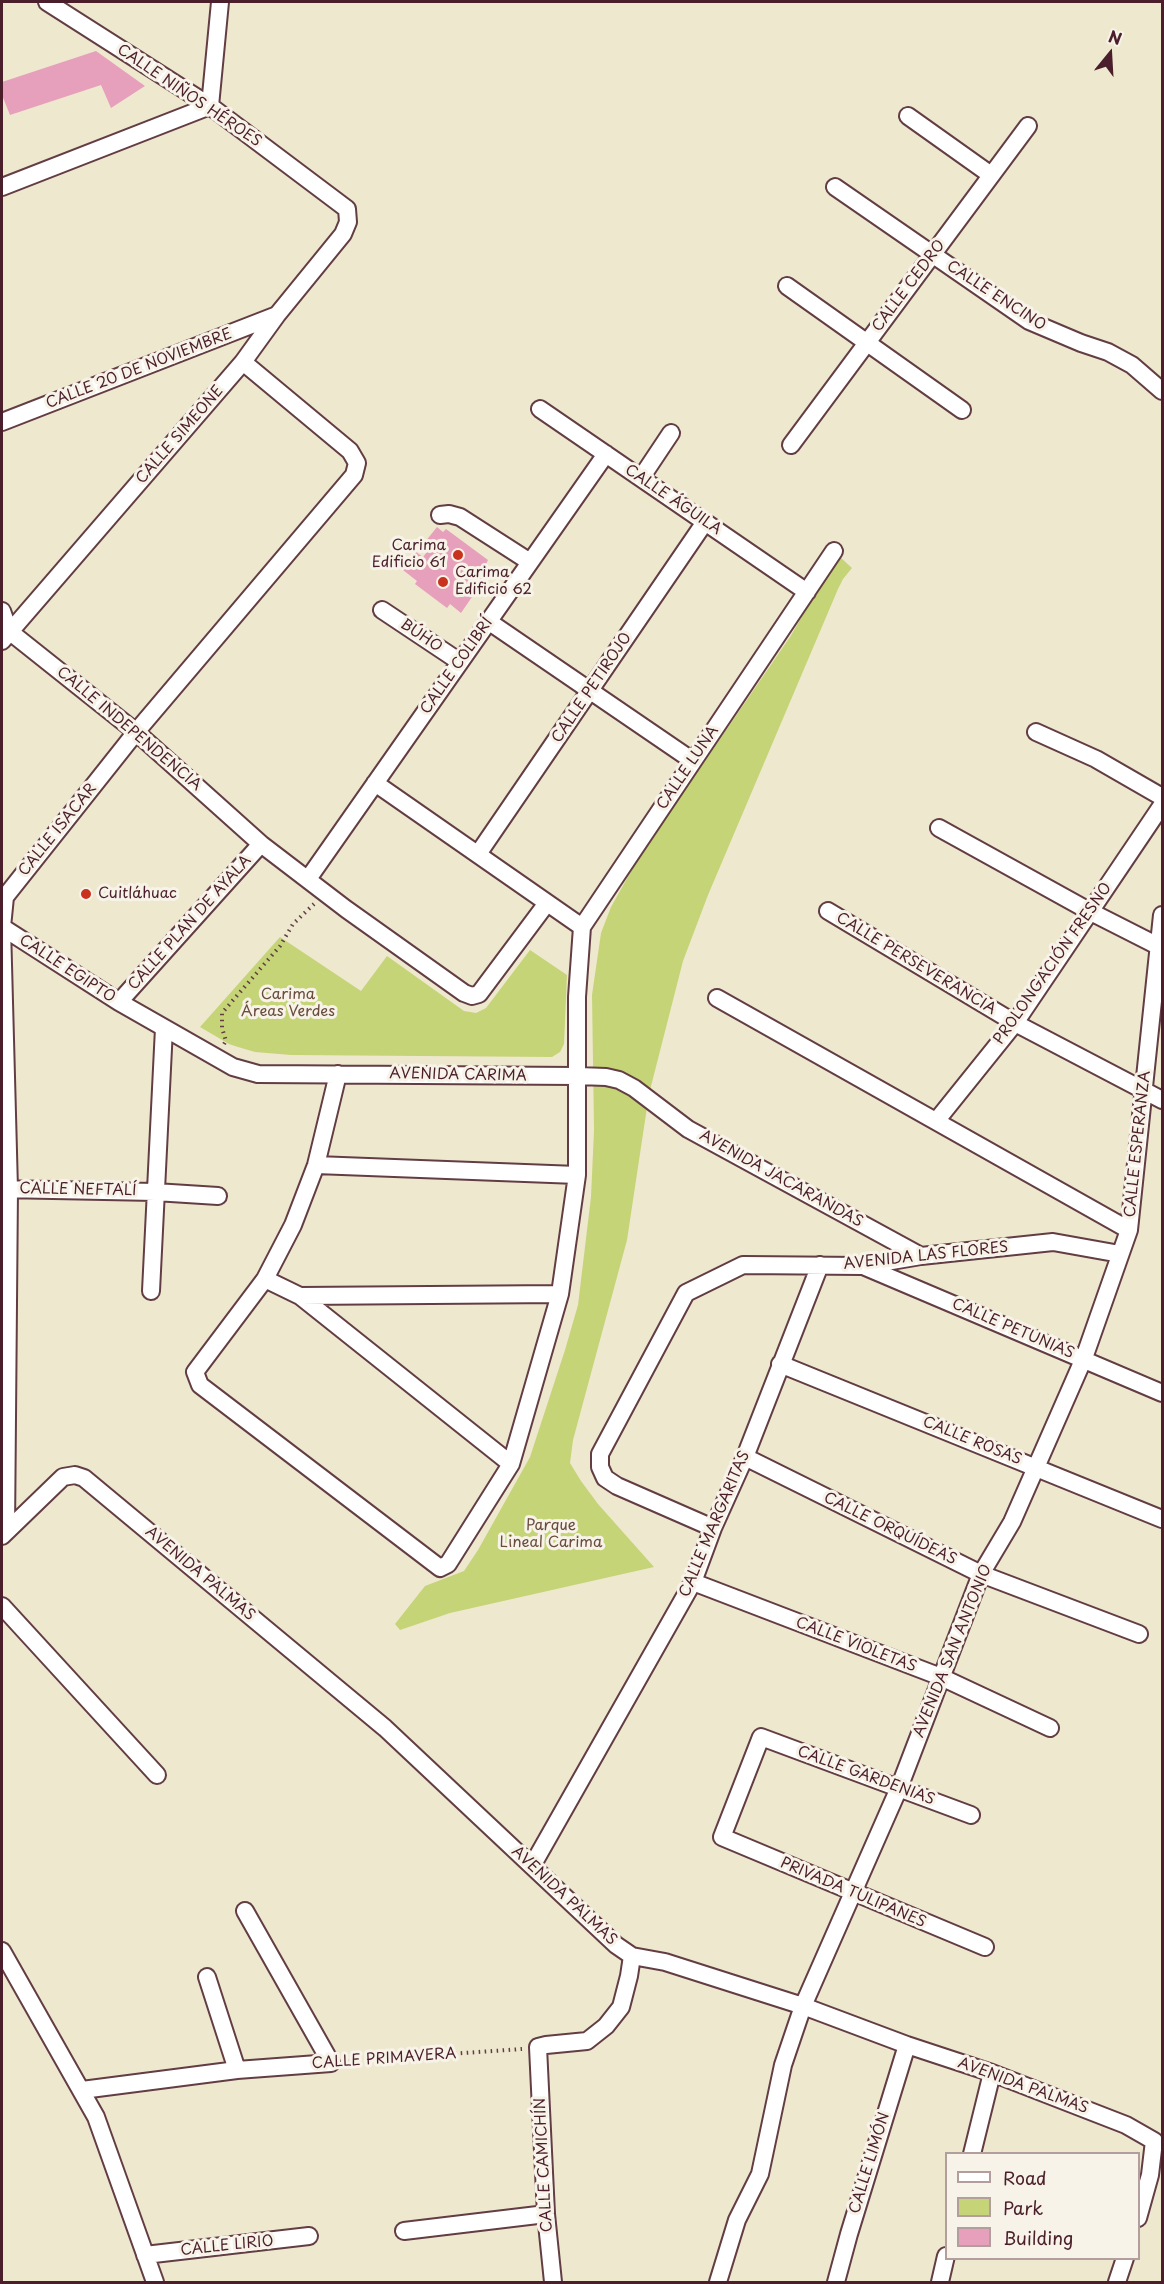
<!DOCTYPE html>
<html>
<head>
<meta charset="utf-8">
<style>
	body { margin:0 }
	#map { position:relative; width:1164px; height:2284px; overflow:hidden; background:#eee8cf; font-family:"Playpen Sans",sans-serif }
	canvas { display:block }
	.frame { position:absolute; inset:0; border:3px solid #4a1f2b; pointer-events:none }
	.legend { position:absolute; left:945px; top:2152px; width:195px; height:108px; box-sizing:border-box; background:#f7f3e8; border:2px solid #b29e9c; margin:0; padding:8px 10px; list-style:none; font-size:18px; color:#4a1f2b }
	.legend li { display:flex; align-items:center; gap:12px; height:30px }
	.legend b { width:30px; border:2px solid #b29e9c }
	.north { position:absolute; left:1080px; top:24px; width:60px; height:60px; -webkit-text-stroke:4px #f7f3e8; paint-order:stroke; rotate:18deg; font-size:16px; font-weight:700; line-height:24px; text-align:center; color:#4a1f2b }
	.north::after { content:''; display:block; margin:auto; width:21px; height:27px; background:#4a1f2b; clip-path:polygon(50% 0,100% 100%,50% 72%,0 100%) }
</style>
</head>
<body>
<div id="map">
<canvas width="1164" height="2284"></canvas>
<div class="frame"></div>
<ul class="legend">
<li><b style="height:8px;background:#fff"></b>Road</li>
<li><b style="height:16px;background:#c5d476"></b>Park</li>
<li><b style="height:16px;background:#e6a0bb"></b>Building</li>
</ul>
<div class="north">N</div>
</div>
<script>
const ctx = document.querySelector('canvas').getContext('2d');
ctx.lineJoin = 'round';
function fillPath(path, color) { ctx.fillStyle = color; ctx.fill(path, 'evenodd'); }
const shape = rows => new Path2D(rows.map(r => 'M' + r).join(''));
function strokePath(path, color, width, dash) { ctx.strokeStyle = color; ctx.lineWidth = width; ctx.lineCap = dash ? 'butt' : 'round'; ctx.setLineDash(dash || []); ctx.stroke(path); }
function write(font, color, halo, rows, align = 'center') {
  ctx.font = font + ' "Playpen Sans",sans-serif'; ctx.lineWidth = 6; ctx.setLineDash([]); ctx.textBaseline = 'middle'; ctx.strokeStyle = halo; ctx.fillStyle = color; for (const [text, x, y, turn = 0] of rows) {
    ctx.save(); ctx.translate(x, y); ctx.rotate((+turn || 0) * Math.PI / 180); ctx.textAlign = isNaN(turn) ? turn : align; if (halo) ctx.strokeText(text, 0, 0); ctx.fillText(text, 0, 0); ctx.restore();
  }
}
fillPath(shape([
	[840,557,852,568,843,579,838,589,708,895,683,961,649,1094,627,1240,573,1440,570,1463,581,1481,598,1504,654,1567,450,1613,400,1630,395,1624,425,1586,464,1571,478,1550,530,1457,565,1350,578,1305,591,1197,594,1130,592,995,601,933,611,907,639,857,790,637,814,596],
	[280,937,361,991,387,956,464,1011,476,1013,486,1008,530,950,567,975,564,1044,560,1052,552,1057,291,1055,255,1052,238,1047,229,1044,200,1027]
]), '#c5d476');
fillPath(shape([
	[96,51,145,86,111,108,101,85,10,115,2,95,2,82],
	[437,527,443,532,446,529,488,560,485,566,491,571,483,582,476,577,471,583,467,589,474,594,461,613,450,604,447,608,415,584,417,581,403,570,416,552,423,557,431,547,425,542]
]), '#e6a0bb');
const street = shape([
	[908,116,991,175],
	[2,187,210,106,220,2],
	[835,187,1029,321,1081,343,1108,352,1132,365,1162,391],
	[787,286,962,410],
	[540,409,807,592],
	[2,422,277,315],
	[791,445,1028,126],
	[641,478,671,433],
	[440,515,449,514,460,517,530,562],
	[382,610,460,662],
	[2,611,9,631,136,732,261,844,346,909,464,993,472,996,479,994,547,903],
	[488,621,693,761],
	[2,641,243,362,277,315,343,234,348,222,347,209,210,106,47,2],
	[1036,732,1096,759,1162,797],
	[375,783,582,927],
	[939,828,1089,911,1162,948],
	[478,854,705,522],
	[308,879,606,454],
	[828,911,1015,1023,1162,1100],
	[2,927,119,1002,233,1067,258,1074,578,1076,606,1077,619,1080,634,1088,688,1129,921,1256],
	[717,998,1129,1230],
	[119,1002,261,844],
	[338,1074,316,1165,293,1225,265,1279,195,1372,200,1385,440,1568,448,1564,511,1464,560,1294,577,1175,577,997,582,927,834,551],
	[937,1120,1015,1023,1162,805],
	[316,1165,577,1175],
	[2,1189,155,1192,218,1196],
	[863,1266,1162,1393],
	[265,1279,300,1296,560,1294],
	[151,1291,164,1028],
	[300,1296,511,1464],
	[780,1364,1162,1519],
	[745,1457,981,1574,1139,1634],
	[713,1528,617,1486,605,1478,600,1467,600,1454,686,1293,743,1265,862,1266,921,1256,1053,1242,1120,1254],
	[6,1532,9,1189,2,927,5,897,136,732,354,475,357,463,350,451,243,362],
	[2,1536,63,1477,75,1475,84,1478,385,1728,616,1945,632,1956,665,1962,803,2006,907,2045,992,2073,1126,2125,1154,2141,1150,2175,1138,2218],
	[693,1582,941,1677,1050,1728],
	[2,1606,157,1775],
	[971,1815,761,1737,722,1837,985,1947],
	[532,1866,693,1582,713,1528,745,1457,820,1265],
	[2,1951,96,2117,155,2282],
	[207,1977,237,2070],
	[82,2090,237,2070,331,2063,245,1911],
	[972,2154,992,2073],
	[404,2231,546,2214],
	[145,2255,309,2236],
	[553,2282,546,2214,538,2047,546,2045,587,2041,606,2026,621,2007,629,1976,632,1956],
	[718,2282,737,2220,760,2174,783,2065,803,2006,899,1788,981,1574,1012,1522,1084,1358,1129,1230,1162,915],
	[836,2282,849,2234,907,2045],
	[940,2282,946,2256],
	[1117,2282,1125,2258]
]);
strokePath(street, '#633d44', 20);
strokePath(shape([
	[224,1044,226,1041,222,1028,222,1013,280,946,293,924,314,904],
	[347,2061,522,2049]
]), '#633d44', 4, [1.5, 4.5]);
strokePath(street, '#fff', 16);
for (const [x, y, r, color] of [
	[458,555,6,"#c8321e"],
	[443,582,6,"#c8321e"],
	[86,894,6,"#c8321e"]
]) { const dot = new Path2D(); dot.arc(x, y, r, 0, 2 * Math.PI); ctx.fillStyle = color; ctx.fill(dot); strokePath(dot, '#f7f3e8', 2); }
write('15px', '#4a1f2b', '#f7f3e8', [
	["CALLE NIÑOS HÉROES",189,96,34],
	["CALLE CEDRO",909,286,-53],
	["CALLE ENCINO",996,296,33],
	["CALLE 20 DE NOVIEMBRE",139,369,-21],
	["CALLE SIMEONE",180,435,-49],
	["CALLE ÁGUILA",673,500,34],
	["BÚHO",421,636,34],
	["CALLE COLIBRÍ",457,666,-55],
	["CALLE PETIROJO",592,688,-56],
	["CALLE INDEPENDENCIA",129,729,40],
	["CALLE LUNA",688,768,-56],
	["CALLE ISACAR",58,830,-51],
	["CALLE PLAN DE AYALA",190,923,-48],
	["CALLE PERSEVERANCIA",916,964,31],
	["PROLONGACIÓN FRESNO",1053,964,-55],
	["CALLE EGIPTO",67,969,33],
	["AVENIDA CARIMA",458,1075,1],
	["CALLE ESPERANZA",1138,1144,-84],
	["AVENIDA JACARANDAS",781,1179,29],
	["CALLE NEFTALÍ",78,1190,1],
	["AVENIDA LAS FLORES",926,1256,-6],
	["CALLE PETUNIAS",1013,1329,23],
	["CALLE ROSAS",972,1441,22],
	["CALLE MARGARITAS",715,1524,-67],
	["CALLE ORQUÍDEAS",890,1529,26],
	["AVENIDA PALMAS",200,1574,40],
	["CALLE VIOLETAS",856,1645,21],
	["AVENIDA SAN ANTONIO",953,1651,-68],
	["CALLE GARDENIAS",866,1776,20],
	["PRIVADA TULIPANES",853,1893,23],
	["AVENIDA PALMAS",564,1896,43],
	["CALLE PRIMAVERA",384,2059,-4],
	["AVENIDA PALMAS",1023,2086,20],
	["CALLE LIMÓN",870,2163,-73],
	["CALLE CAMICHÍN",544,2165,-93],
	["CALLE LIRIO",227,2246,-6]
]);
write('15px', '#4a1f2b', '#f7f3e8', [
	["Carima",446,546,"right"],
	["Edificio 61",446,563,"right"],
	["Carima",455,573],
	["Edificio 62",455,590],
	["Cuitláhuac",98,894]
], 'left');
write('15px', '#694c3e', '#f7f3e8', [
	["Carima",288,995],
	["Áreas Verdes",288,1012],
	["Parque",551,1526],
	["Lineal Carima",551,1543]
]);
</script>
</body>
</html>
